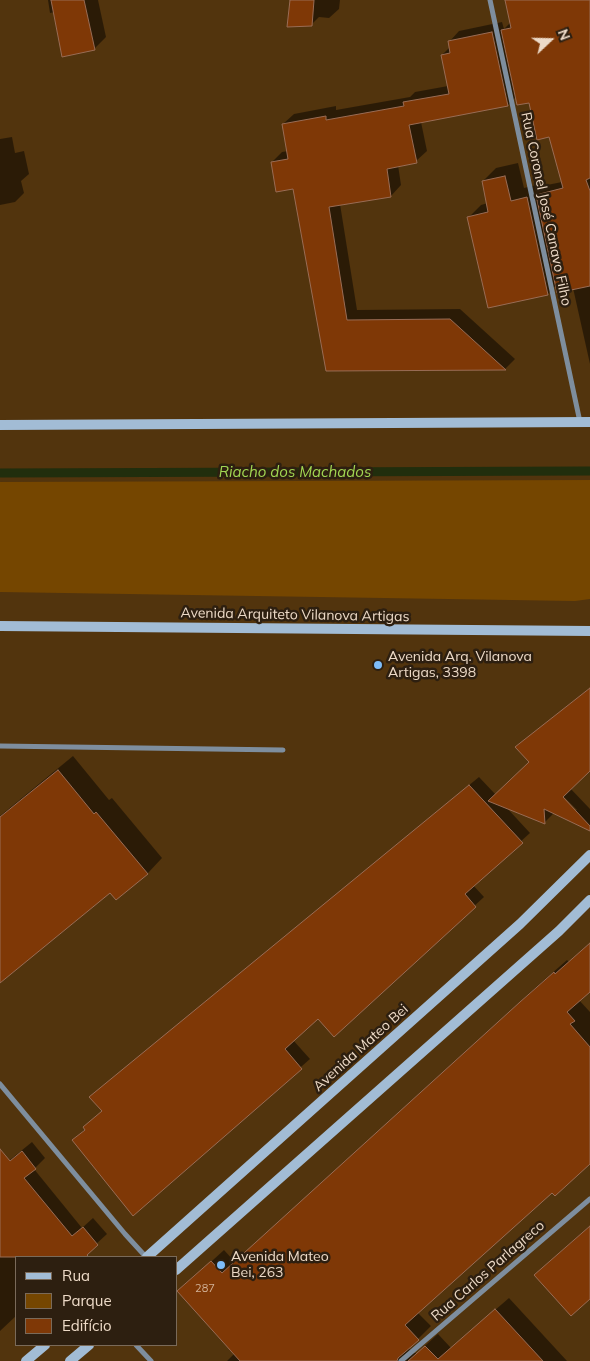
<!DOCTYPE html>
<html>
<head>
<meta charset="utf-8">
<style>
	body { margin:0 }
	#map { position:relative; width:590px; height:1361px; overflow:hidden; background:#52340d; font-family:Mulish,sans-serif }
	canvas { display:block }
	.legend { position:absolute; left:15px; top:1256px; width:162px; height:90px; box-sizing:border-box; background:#2d1f10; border:1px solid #7a6a59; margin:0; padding:6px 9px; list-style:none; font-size:15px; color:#eddac7 }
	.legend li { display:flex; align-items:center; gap:10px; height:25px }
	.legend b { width:25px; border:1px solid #7a6a59 }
	.north { position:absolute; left:525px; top:15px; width:50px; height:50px; -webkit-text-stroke:4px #2d1f10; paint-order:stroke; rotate:69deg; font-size:14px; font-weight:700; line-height:20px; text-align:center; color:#eddac7 }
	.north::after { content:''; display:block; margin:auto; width:18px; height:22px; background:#eddac7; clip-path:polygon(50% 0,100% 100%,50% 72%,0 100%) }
</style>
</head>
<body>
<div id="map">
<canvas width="590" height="1361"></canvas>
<ul class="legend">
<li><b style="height:6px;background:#a2bcd5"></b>Rua</li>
<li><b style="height:14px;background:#754600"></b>Parque</li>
<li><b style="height:14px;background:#7f3806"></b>Edifício</li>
</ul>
<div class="north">N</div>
</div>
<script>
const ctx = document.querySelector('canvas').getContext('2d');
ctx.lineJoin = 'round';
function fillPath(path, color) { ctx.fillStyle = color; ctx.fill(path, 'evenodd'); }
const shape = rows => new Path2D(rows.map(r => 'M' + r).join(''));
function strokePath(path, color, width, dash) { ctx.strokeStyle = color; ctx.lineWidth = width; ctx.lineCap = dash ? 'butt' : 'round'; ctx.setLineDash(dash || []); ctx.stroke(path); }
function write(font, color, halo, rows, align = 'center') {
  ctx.font = font + ' Mulish,sans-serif'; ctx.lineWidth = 5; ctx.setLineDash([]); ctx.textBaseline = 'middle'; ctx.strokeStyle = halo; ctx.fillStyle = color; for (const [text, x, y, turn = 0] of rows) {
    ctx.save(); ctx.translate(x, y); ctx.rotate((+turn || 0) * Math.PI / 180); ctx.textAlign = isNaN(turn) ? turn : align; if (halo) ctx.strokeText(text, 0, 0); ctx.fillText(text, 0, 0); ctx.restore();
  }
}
fillPath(shape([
	[590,480,590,599,575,601,0,592,0,482]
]), '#754600');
fillPath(shape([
	[48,0,98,0,106,37,94,49,55,12,50,13],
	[291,0,340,0,339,9,329,18,319,17,311,25],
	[512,0,590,0,590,364,573,288,556,285,548,294,488,307,468,218,481,205,488,203,483,181,496,168,518,163,524,188,540,184,542,191,547,185,562,182,550,135,530,101,516,97,508,105,421,122,427,151,416,161,398,165,401,185,391,196,340,204,357,310,460,309,515,359,505,369,327,369,294,188,272,162,282,152,288,151,283,124,294,114,336,106,336,110,410,97,415,92,448,86,442,55,450,47,449,42,459,31,502,22,504,29,512,21],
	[12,137,15,153,24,151,29,174,21,181,24,193,15,202,0,205,0,139],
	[590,688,590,769,570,788,590,809,590,829,553,811,553,814,545,822,506,807,530,833,473,885,484,897,334,1035,318,1017,293,1040,310,1059,133,1214,74,1140,103,1111,91,1097,479,777,496,795,531,762,517,747],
	[559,792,577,810,573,810,557,793],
	[73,756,109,800,112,798,162,858,148,873,116,899,111,891,0,969,0,816],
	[590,943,590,990,579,1000,590,1012,590,1163,552,1191,417,1312,431,1326,409,1348,412,1353,417,1353,438,1334,451,1348,509,1298,567,1361,227,1361,235,1353,179,1291,224,1250,235,1262,534,989,567,960,569,962],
	[32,1142,45,1158,34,1169,82,1228,93,1218,107,1234,82,1257,16,1257,16,1316,0,1331,0,1168],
	[590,1226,590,1298,536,1275,549,1262]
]), '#0007');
strokePath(shape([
	[0,473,590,471]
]), '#212e0d', 9);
const building = shape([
	[51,0,84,0,95,50,62,57,51,0],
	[290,0,314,0,312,26,287,27,290,0],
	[505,0,590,0,590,178,586,180,590,191,590,286,557,293,536,195,563,188,549,137,537,140,529,103,517,105,501,30,511,28,505,0],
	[492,32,508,106,409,125,417,163,387,169,391,197,329,207,347,320,450,319,506,370,326,371,293,189,276,192,271,162,288,159,282,124,326,116,326,120,404,106,403,102,449,94,441,55,450,53,448,41,492,32],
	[505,176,511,201,527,197,548,295,488,308,467,217,488,212,482,181,505,176],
	[590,688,590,771,563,797,590,826,590,831,544,809,545,824,488,801,529,762,515,747,590,688],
	[58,770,94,814,96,812,148,874,116,900,110,893,0,983,0,817,58,770],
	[469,785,523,843,465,894,476,907,334,1037,318,1019,285,1049,302,1069,133,1216,72,1140,85,1130,83,1127,102,1111,89,1097,469,785],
	[590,943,590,992,567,1012,575,1021,570,1024,590,1047,590,1164,555,1196,552,1193,405,1325,419,1340,398,1358,397,1361,240,1361,177,1291,211,1261,222,1273,520,1002,554,972,555,974,590,943],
	[0,1149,10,1161,22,1151,36,1169,24,1178,72,1236,83,1227,98,1245,87,1255,89,1257,0,1257,0,1149],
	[590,1226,590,1299,571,1316,534,1275,590,1226],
	[495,1309,543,1361,408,1361,425,1346,438,1359,495,1309]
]);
fillPath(building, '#7f3806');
strokePath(building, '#996c55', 1);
strokePath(shape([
	[490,0,580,422],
	[0,746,283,750],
	[0,1084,125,1234,146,1257],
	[136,1345,151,1361],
	[401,1361,590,1199]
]), '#7e8e9e', 5);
strokePath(shape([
	[0,425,590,422],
	[0,626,590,631],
	[147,1257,520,924,590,855],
	[176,1270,559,931,590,900],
	[26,1361,45,1345],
	[70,1361,89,1345]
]), '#a2bcd5', 10);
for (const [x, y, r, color] of [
	[378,665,5,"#7ebdf9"],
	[221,1265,5,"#7ebdf9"]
]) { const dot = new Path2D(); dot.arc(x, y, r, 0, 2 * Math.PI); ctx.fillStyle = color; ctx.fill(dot); strokePath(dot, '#2d1f10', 2); }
write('11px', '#d2b297', null, [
	["287",205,1289]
]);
write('14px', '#eddac7', '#2d1f10', [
	["Rua Coronel José Canavo Filho",546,209,78],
	["Avenida Arquiteto Vilanova Artigas",295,615,1],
	["Avenida Mateo Bei",361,1048,-42],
	["Rua Carlos Parlagreco",488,1271,-41]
]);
write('14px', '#eddac7', '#2d1f10', [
	["Avenida Arq. Vilanova",388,657],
	["Artigas, 3398",388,673],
	["Avenida Mateo",231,1257],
	["Bei, 263",231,1273]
], 'left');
write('italic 15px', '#a1d652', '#2d1f10', [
	["Riacho dos Machados",295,472]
]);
</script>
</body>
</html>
